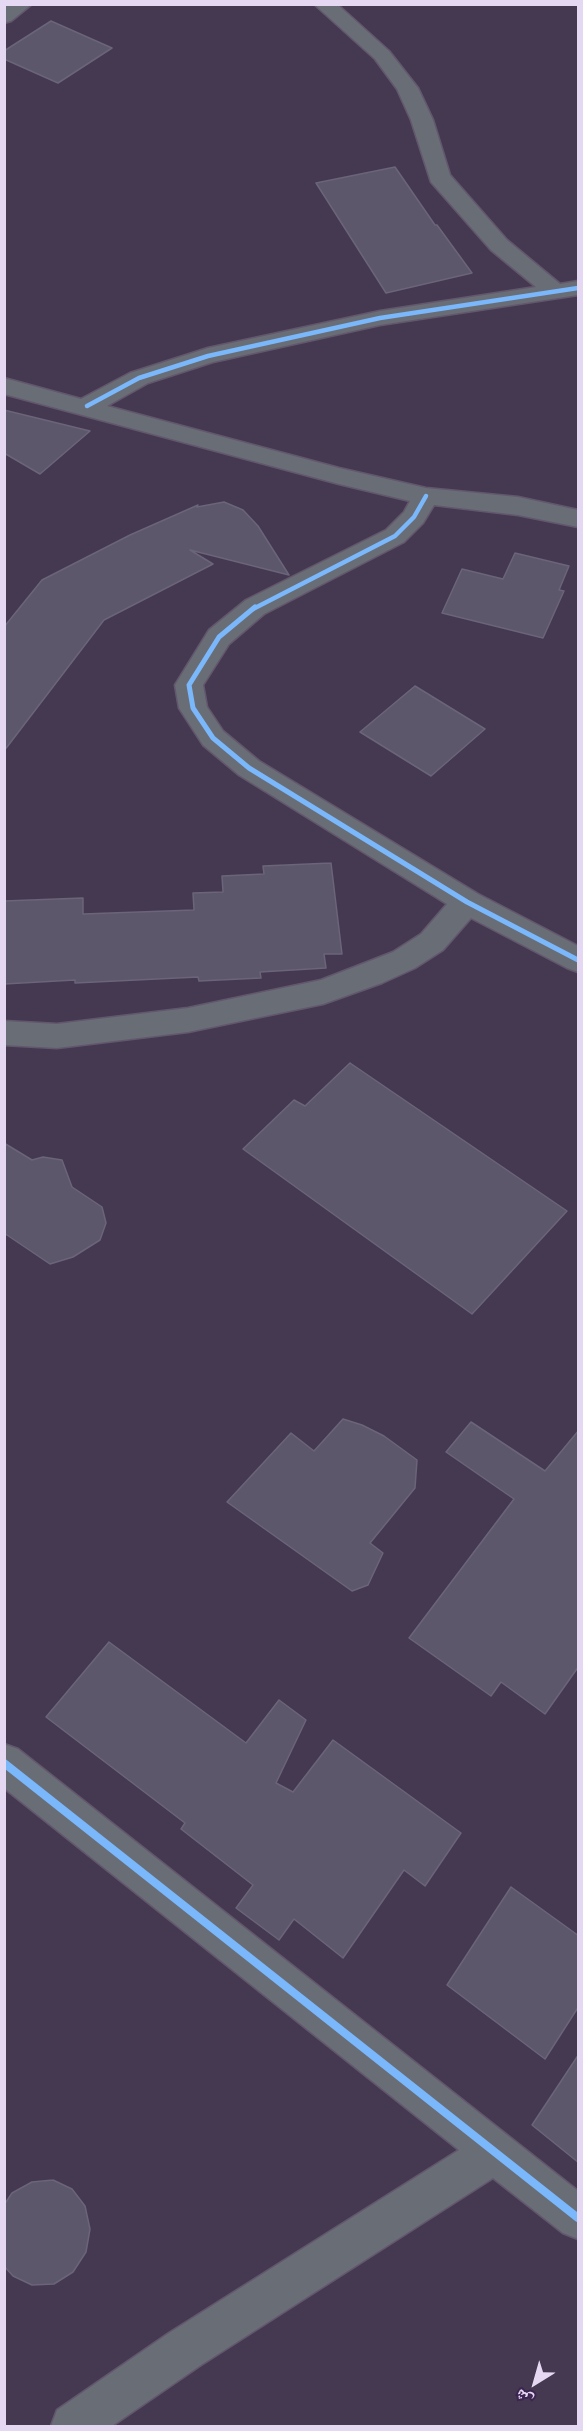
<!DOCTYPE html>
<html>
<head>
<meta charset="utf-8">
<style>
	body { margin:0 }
	#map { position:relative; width:583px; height:2431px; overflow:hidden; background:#453951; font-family:Arial,"Noto Naskh Arabic",sans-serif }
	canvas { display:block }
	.frame { position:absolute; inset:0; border:6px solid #e5d8f3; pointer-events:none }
	.north { position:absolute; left:505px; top:2353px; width:60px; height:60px; -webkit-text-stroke:4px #3c2550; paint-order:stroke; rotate:217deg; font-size:16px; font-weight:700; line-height:24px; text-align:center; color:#e5d8f3 }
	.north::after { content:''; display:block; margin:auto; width:21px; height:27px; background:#e5d8f3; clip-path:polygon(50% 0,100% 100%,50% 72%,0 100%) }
</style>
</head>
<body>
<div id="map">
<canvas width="583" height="2431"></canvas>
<div class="frame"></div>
<div class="north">ش</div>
</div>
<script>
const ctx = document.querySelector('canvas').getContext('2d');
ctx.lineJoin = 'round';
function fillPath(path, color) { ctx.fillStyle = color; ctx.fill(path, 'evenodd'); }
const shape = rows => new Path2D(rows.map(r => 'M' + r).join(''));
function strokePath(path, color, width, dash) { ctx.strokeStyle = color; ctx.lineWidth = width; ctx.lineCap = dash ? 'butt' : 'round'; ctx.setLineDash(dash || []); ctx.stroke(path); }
const building = shape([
	[51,21,112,48,58,83,4,59,4,51,51,21],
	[395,167,435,225,437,225,472,273,386,293,316,183,395,167],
	[4,410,90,431,40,474,4,453,4,410],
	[224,502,243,510,258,526,289,575,190,550,213,564,104,620,4,751,4,627,42,580,130,535,198,505,197,507,224,502],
	[515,553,569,566,559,590,564,591,543,638,442,613,462,569,503,579,515,553],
	[415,686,485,729,431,776,360,732,415,686],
	[331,863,342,954,324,954,326,968,260,972,261,978,199,981,198,977,75,983,75,980,4,984,4,901,83,898,83,914,194,910,193,893,223,892,222,876,264,874,263,866,331,863],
	[350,1063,567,1211,472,1314,243,1149,294,1100,305,1106,350,1063],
	[4,1143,32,1160,43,1157,62,1160,72,1187,102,1207,106,1223,100,1240,73,1257,50,1264,4,1233,4,1143],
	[343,1419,362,1425,384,1436,417,1460,415,1488,370,1543,383,1553,368,1585,352,1591,227,1502,291,1433,314,1451,343,1419],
	[471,1422,545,1471,579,1430,579,1666,545,1714,501,1682,491,1696,409,1638,514,1499,446,1452,471,1422],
	[109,1642,246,1743,279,1700,306,1720,276,1783,293,1792,333,1740,461,1833,425,1886,404,1870,343,1958,294,1919,279,1940,236,1908,253,1885,181,1829,185,1823,46,1717,109,1642],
	[511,1887,579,1936,579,2006,545,2059,447,1985,511,1887],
	[579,2054,579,2163,532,2125,579,2054],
	[53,2180,72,2189,85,2206,90,2229,86,2252,73,2272,54,2284,32,2285,13,2276,4,2266,4,2205,12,2193,32,2182,53,2180]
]);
fillPath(building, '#5d576b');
strokePath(building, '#6b6579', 1.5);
const street = shape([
	[8,4,32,4,11,21,4,23,4,7,8,4],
	[314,4,337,4,389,51,418,88,433,120,450,175,507,240,560,284,578,281,578,295,380,325,213,362,148,383,107,406,339,468,426,488,518,497,578,510,578,527,518,515,434,505,423,523,404,542,264,614,229,644,203,685,207,707,223,731,259,761,478,894,578,946,578,972,567,968,471,918,443,950,415,968,382,983,323,1004,188,1032,57,1048,4,1045,4,1021,57,1024,188,1008,321,980,393,952,421,934,447,904,239,775,203,745,179,708,175,685,209,630,246,600,386,530,404,512,410,501,339,484,4,394,4,378,81,399,130,373,208,348,380,311,536,287,491,250,431,182,411,120,397,89,375,59,314,4],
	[4,1744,18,1749,578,2191,578,2239,563,2233,493,2178,201,2365,112,2426,51,2426,57,2410,169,2333,459,2150,4,1788,4,1744]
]);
strokePath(street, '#62576d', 3);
fillPath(street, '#696d76');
strokePath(shape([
	[87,406,139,378,208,356,380,318,578,288],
	[253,609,395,536,414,517,426,496]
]), '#7ab7fb', 4.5);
strokePath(shape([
	[255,607,219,637,189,685,193,708,213,738,249,768,467,902,578,960]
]), '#7ab7fb', 5);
strokePath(shape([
	[4,1763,578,2218]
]), '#7ab7fb', 8);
</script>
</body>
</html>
